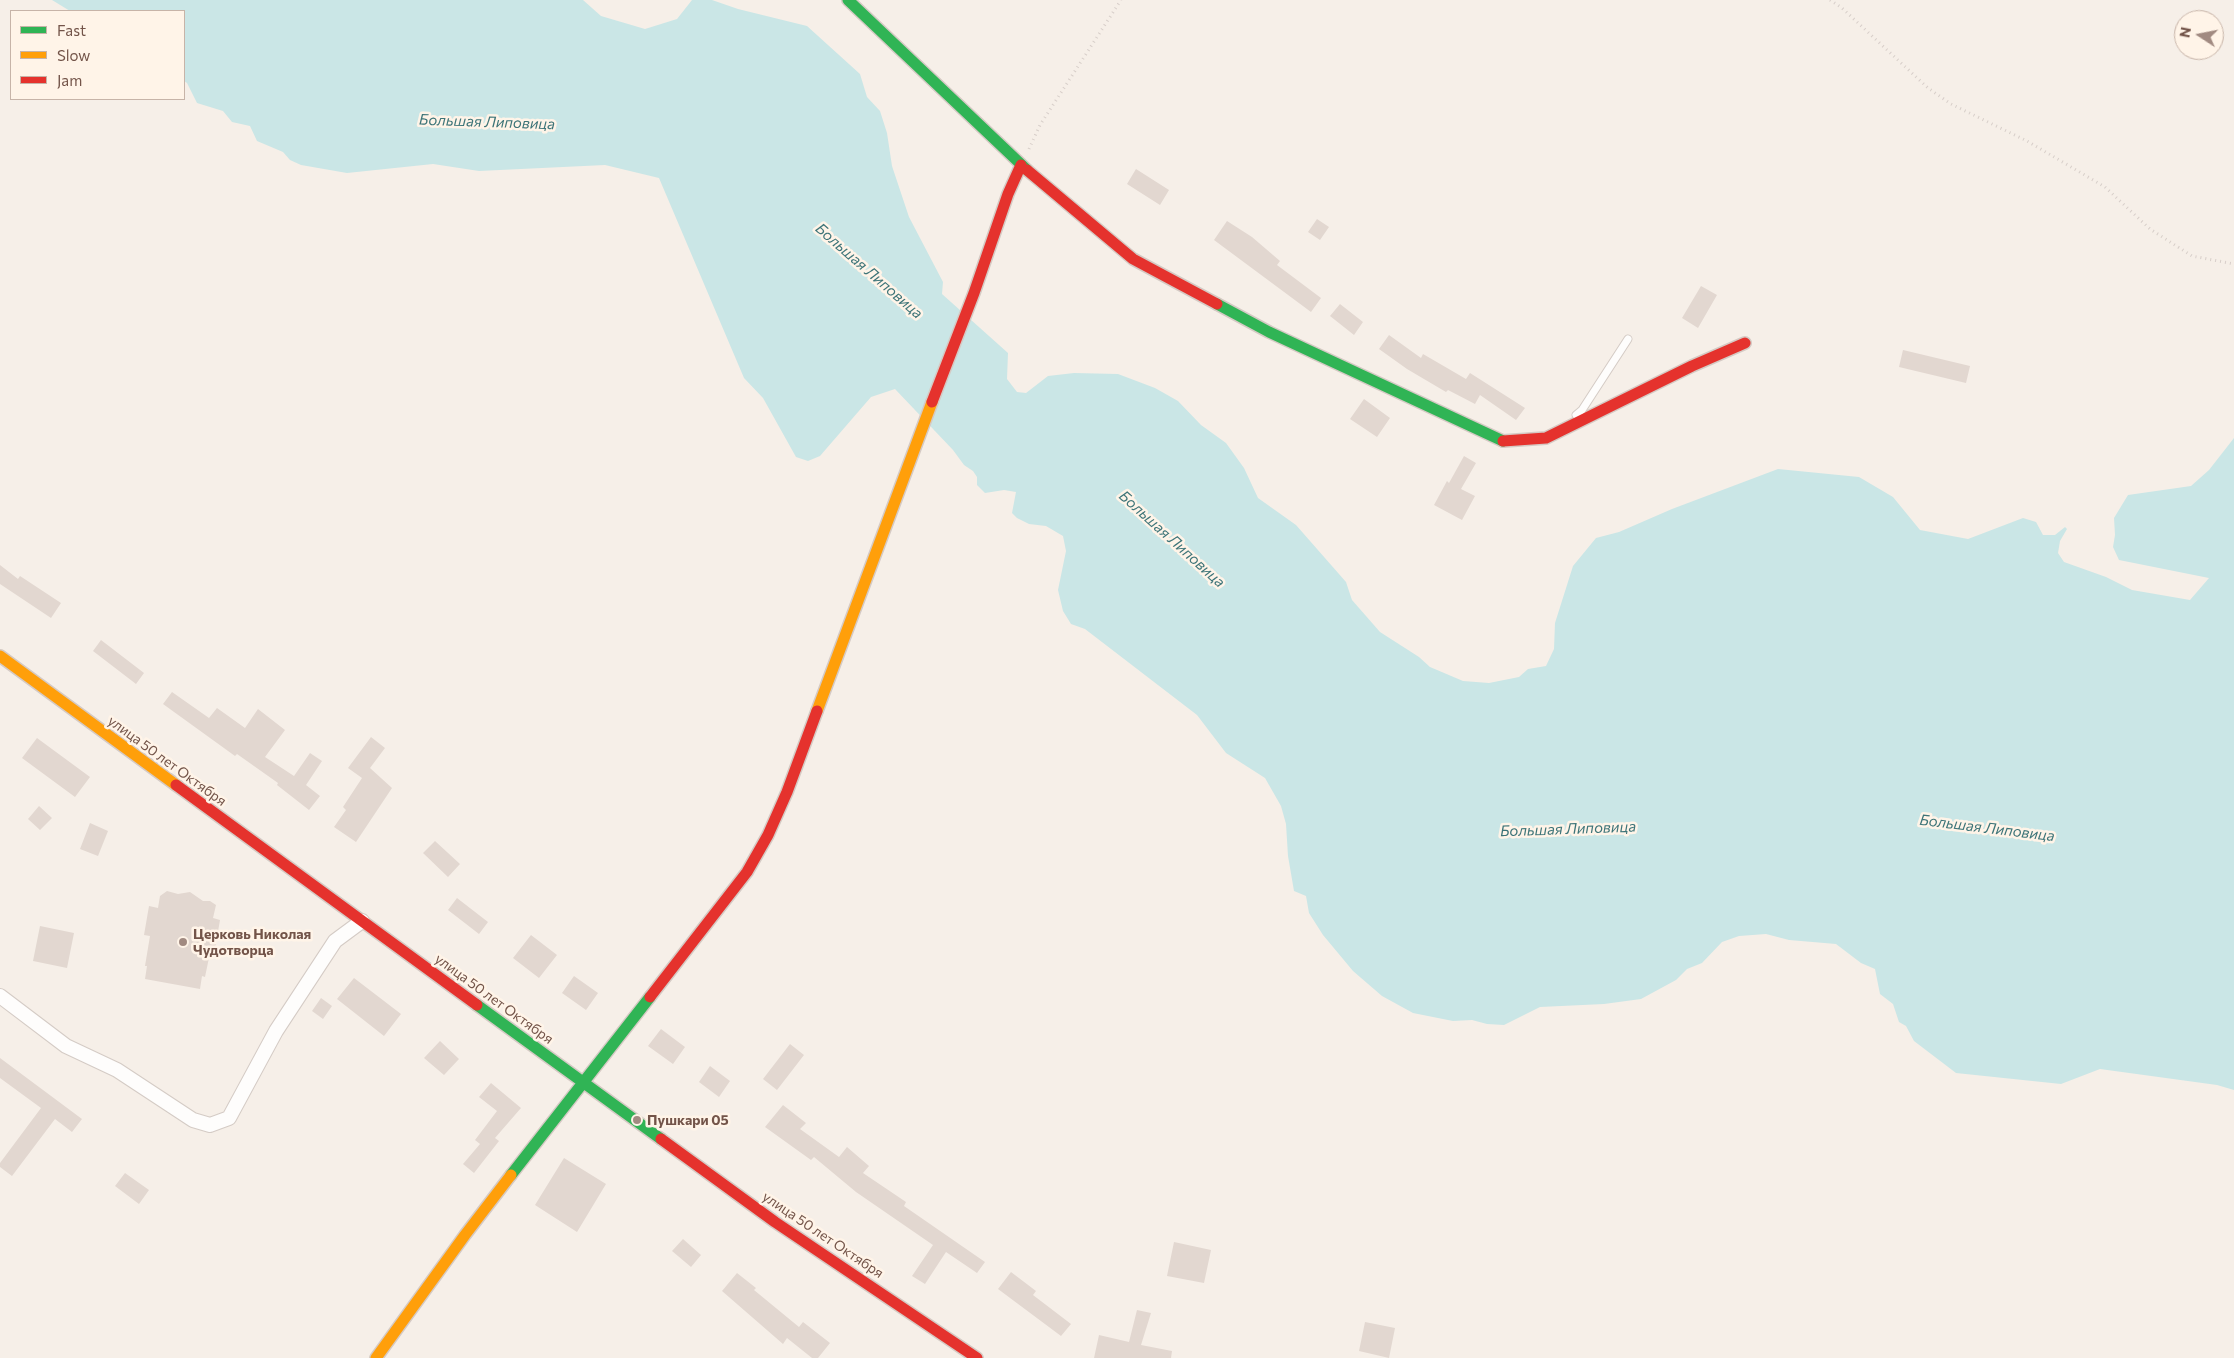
<!DOCTYPE html>
<html>
<head>
<meta charset="utf-8">
<style>
	body { margin:0 }
	#map { position:relative; width:2234px; height:1358px; overflow:hidden; background:#f6efe8; font-family:Commissioner,sans-serif }
	canvas { display:block }
	.legend { position:absolute; left:10px; top:10px; width:175px; height:90px; box-sizing:border-box; background:#fff4e8; border:1px solid #c7b4a8; margin:0; padding:6px 9px; list-style:none; font-size:15px; color:#735449 }
	.legend li { display:flex; align-items:center; gap:10px; height:25px }
	.legend b { width:25px; border:1px solid #c7b4a8 }
	.north { position:absolute; left:2174px; top:10px; width:50px; height:50px; box-sizing:border-box; background:#fff4e8; border:1px solid #c7b4a8; border-radius:50%; rotate:281deg; font-size:14px; font-weight:700; line-height:20px; text-align:center; color:#735449 }
	.north::after { content:''; display:block; margin:auto; width:18px; height:22px; background:#a18a81; clip-path:polygon(50% 0,100% 100%,50% 72%,0 100%) }
</style>
</head>
<body>
<div id="map">
<canvas width="2234" height="1358"></canvas>
<ul class="legend">
<li><b style="height:6px;background:#30b455"></b>Fast</li>
<li><b style="height:6px;background:#ff9f0a"></b>Slow</li>
<li><b style="height:6px;background:#e5322d"></b>Jam</li>
</ul>
<div class="north">N</div>
</div>
<script>
const ctx = document.querySelector('canvas').getContext('2d');
ctx.lineJoin = 'round';
function fillPath(path, color) { ctx.fillStyle = color; ctx.fill(path, 'evenodd'); }
const shape = rows => new Path2D(rows.map(r => 'M' + r).join(''));
function strokePath(path, color, width, dash) { ctx.strokeStyle = color; ctx.lineWidth = width; ctx.lineCap = dash ? 'butt' : 'round'; ctx.setLineDash(dash || []); ctx.stroke(path); }
function write(font, color, halo, rows, align = 'center') {
  ctx.font = font + ' Commissioner,sans-serif'; ctx.lineWidth = 5; ctx.setLineDash([]); ctx.textBaseline = 'middle'; ctx.strokeStyle = halo; ctx.fillStyle = color; for (const [text, x, y, turn = 0] of rows) {
    ctx.save(); ctx.translate(x, y); ctx.rotate((+turn || 0) * Math.PI / 180); ctx.textAlign = isNaN(turn) ? turn : align; if (halo) ctx.strokeText(text, 0, 0); ctx.fillText(text, 0, 0); ctx.restore();
  }
}
fillPath(shape([
	[52,0,583,0,601,16,645,29,677,19,692,0,712,0,738,9,807,26,860,74,867,97,880,111,887,133,892,166,909,217,943,282,942,294,1008,353,1007,379,1017,392,1026,393,1048,376,1074,373,1118,374,1155,388,1178,401,1201,425,1226,443,1244,468,1258,498,1296,525,1346,582,1352,600,1380,632,1419,657,1430,667,1463,681,1489,683,1519,677,1528,669,1546,666,1554,649,1555,623,1573,566,1596,538,1619,532,1672,509,1778,469,1859,477,1893,497,1920,530,1968,539,2023,518,2036,522,2043,535,2055,535,2065,527,2067,529,2060,541,2058,553,2064,562,2106,577,2132,590,2190,600,2209,578,2119,560,2113,547,2115,535,2114,518,2128,495,2191,486,2209,470,2234,438,2234,1090,2217,1085,2100,1069,2061,1084,1956,1073,1914,1041,1906,1026,1899,1022,1893,1004,1880,994,1875,969,1861,963,1836,944,1789,940,1766,934,1739,936,1722,942,1702,963,1687,969,1676,980,1641,999,1604,1004,1540,1007,1504,1025,1487,1024,1472,1020,1453,1021,1413,1013,1382,996,1353,971,1323,935,1309,913,1306,896,1294,891,1288,856,1286,824,1281,806,1265,778,1226,753,1197,715,1085,629,1071,624,1063,611,1058,590,1066,551,1063,536,1046,526,1029,524,1017,518,1012,513,1016,492,1004,490,985,493,977,485,977,477,973,471,964,465,953,450,895,389,871,397,820,456,808,461,796,457,763,398,744,378,659,178,605,165,479,171,433,164,347,173,301,165,290,160,283,152,257,141,250,126,232,122,223,111,197,103,187,83,184,81,184,11,70,11]
]), '#cae6e6');
fillPath(shape([
	[1136,169,1169,190,1160,205,1127,184],
	[1317,219,1329,227,1320,240,1308,232],
	[1227,221,1252,237,1280,261,1277,265,1321,298,1311,312,1214,240],
	[1701,286,1717,295,1698,328,1682,318],
	[1340,304,1363,322,1354,335,1330,316],
	[1389,335,1421,358,1423,354,1466,379,1470,373,1525,408,1516,420,1480,395,1475,404,1448,390,1446,392,1407,369,1379,349],
	[1903,350,1970,366,1966,383,1899,367],
	[1364,399,1390,418,1377,437,1350,419],
	[1464,456,1476,463,1461,489,1475,496,1462,520,1434,505,1447,481,1449,483],
	[0,565,18,579,20,576,61,603,51,618,0,584],
	[101,640,144,673,136,684,93,651],
	[172,692,209,718,217,708,245,728,258,709,285,730,265,757,294,776,310,753,322,761,306,785,320,796,309,810,277,785,278,783,237,754,235,756,163,704],
	[371,737,385,748,370,768,392,788,356,842,334,827,346,810,343,807,362,778,348,768],
	[37,738,90,777,75,797,22,758],
	[39,806,52,818,40,830,28,819],
	[90,823,108,831,98,856,80,849],
	[435,841,460,864,448,877,423,853],
	[167,891,178,894,190,892,203,901,210,901,216,905,213,918,220,920,215,949,211,948,205,977,202,976,200,989,145,979,147,966,145,966,150,936,144,935,149,906,158,908,160,896],
	[457,898,488,922,479,934,448,910],
	[40,926,74,933,67,968,33,961],
	[531,935,557,955,539,978,513,958],
	[574,976,598,993,586,1010,562,993],
	[354,978,401,1014,384,1036,337,999],
	[321,998,332,1006,323,1019,312,1011],
	[661,1029,685,1047,673,1064,648,1046],
	[440,1041,459,1059,444,1075,424,1058],
	[790,1044,804,1055,777,1090,763,1079],
	[0,1058,82,1119,72,1132,55,1119,12,1176,0,1167,0,1163,41,1108,0,1078],
	[710,1066,730,1081,719,1097,699,1082],
	[491,1083,521,1108,495,1138,499,1141,474,1173,463,1164,480,1144,475,1140,497,1111,479,1097],
	[783,1105,806,1123,800,1129,839,1157,847,1147,869,1166,863,1173,906,1202,904,1206,985,1262,977,1273,946,1252,925,1284,912,1276,933,1245,856,1192,814,1157,811,1160,765,1127],
	[564,1158,606,1184,577,1232,535,1205],
	[125,1173,149,1190,139,1204,115,1186],
	[683,1239,701,1255,691,1267,672,1251],
	[1174,1242,1211,1250,1204,1283,1167,1276],
	[1011,1272,1036,1291,1033,1295,1071,1324,1061,1336,998,1289],
	[737,1273,756,1288,754,1290,799,1327,803,1322,830,1343,818,1358,812,1358,787,1338,783,1344,722,1291],
	[1137,1310,1151,1313,1141,1345,1172,1351,1171,1358,1094,1358,1099,1335,1129,1342],
	[1365,1322,1395,1328,1389,1358,1359,1351]
]), '#e2d7d0');
const lane = shape([
	[1576,415,1582,410,1628,339]
]);
const street = shape([
	[0,996,66,1046,117,1070,193,1120,210,1125,229,1118,276,1031,335,941,362,921]
]);
const fast = shape([
	[848,0,1027,170],
	[1217,304,1269,332,1503,441],
	[477,1005,661,1139],
	[511,1175,650,997]
]);
const slow = shape([
	[0,656,176,785],
	[817,711,932,402],
	[376,1358,465,1235,511,1175]
]);
const jam = shape([
	[1027,170,1133,259,1217,304],
	[932,402,974,293,1008,194,1021,165],
	[1503,441,1546,438,1692,366,1745,343],
	[176,785,477,1005],
	[650,997,747,872,768,835,787,792,817,711],
	[661,1139,775,1222,977,1358]
]);
strokePath(lane, '#d4cbc5', 9);
strokePath(street, '#d4cbc5', 16);
strokePath(fast, '#d5cac4', 14);
strokePath(slow, '#d5cac4', 14);
strokePath(jam, '#d5cac4', 14);
strokePath(shape([
	[1830,0,1842,8,1928,88,1951,104,2027,141,2105,187,2150,229,2192,256,2234,264],
	[1029,149,1040,125,1121,0]
]), '#d7cec9', 3, [1, 4]);
strokePath(lane, '#fefdfc', 7);
strokePath(street, '#fefdfc', 14);
strokePath(fast, '#30b455', 11);
strokePath(slow, '#ff9f0a', 11);
strokePath(jam, '#e5322d', 11);
for (const [x, y, r, color] of [
	[183,942,5,"#a18a81"],
	[637,1120,5,"#a18a81"]
]) { const dot = new Path2D(); dot.arc(x, y, r, 0, 2 * Math.PI); ctx.fillStyle = color; ctx.fill(dot); strokePath(dot, '#fff4e8', 2); }
write('14px', '#735449', '#fff4e8', [
	["улица 50 лет Октября",167,761,36],
	["улица 50 лет Октября",494,999,36],
	["улица 50 лет Октября",823,1235,34]
]);
write('bold 14px', '#735449', '#fff4e8', [
	["Церковь Николая",193,934],
	["Чудотворца",193,950],
	["Пушкари 05",647,1120]
], 'left');
write('italic 15px', '#3d7478', '#fff4e8', [
	["Большая Липовица",487,122,2],
	["Большая Липовица",869,271,41],
	["Большая Липовица",1172,539,42],
	["Большая Липовица",1987,828,7],
	["Большая Липовица",1568,829,-2]
]);
</script>
</body>
</html>
